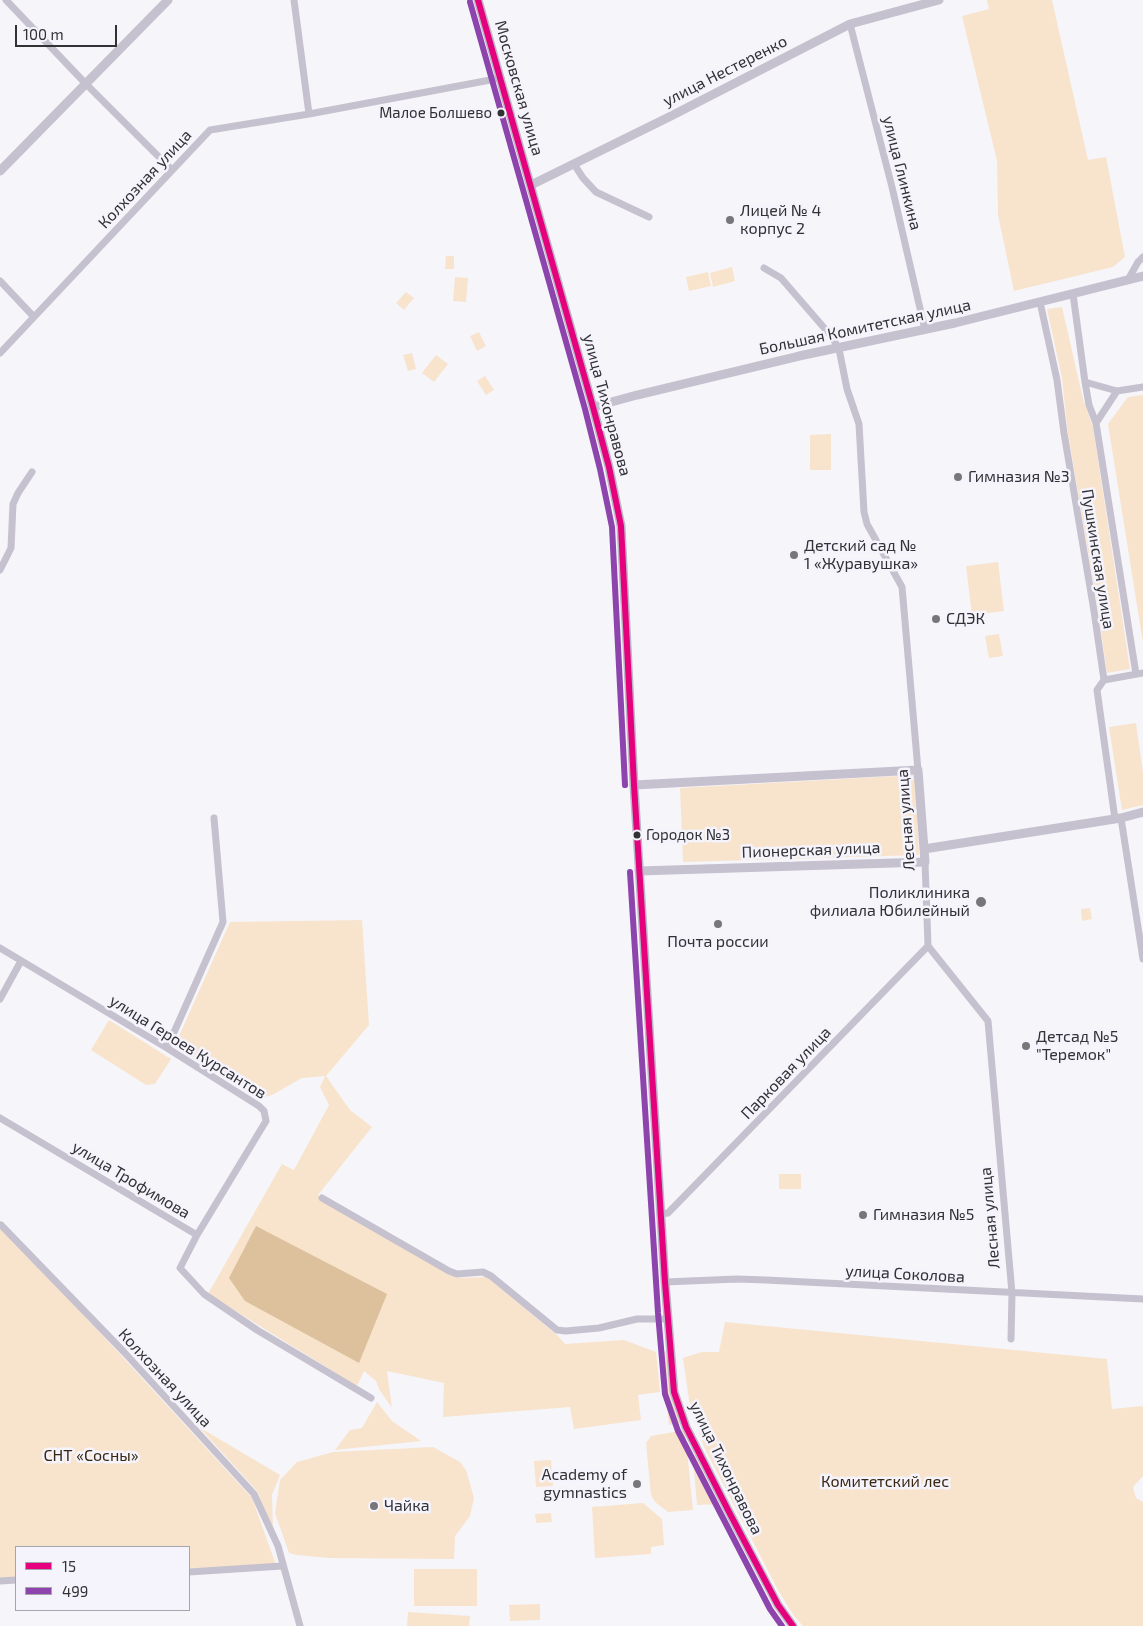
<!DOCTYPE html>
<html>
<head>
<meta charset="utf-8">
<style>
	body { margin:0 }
	#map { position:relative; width:1143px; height:1626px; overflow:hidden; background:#f6f5fa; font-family:"Exo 2",sans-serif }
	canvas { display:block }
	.legend { position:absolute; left:15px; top:1546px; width:175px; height:65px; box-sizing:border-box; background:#f5f3fc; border:1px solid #a7a5ac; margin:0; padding:6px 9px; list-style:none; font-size:15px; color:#323134 }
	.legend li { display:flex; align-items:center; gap:10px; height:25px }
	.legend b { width:25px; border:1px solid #a7a5ac }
	.scale { position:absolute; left:15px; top:25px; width:102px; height:22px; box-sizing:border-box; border:2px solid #323134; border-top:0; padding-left:6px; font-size:15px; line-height:18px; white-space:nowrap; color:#323134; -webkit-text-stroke:4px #f5f3fc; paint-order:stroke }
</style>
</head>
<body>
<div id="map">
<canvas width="1143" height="1626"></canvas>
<ul class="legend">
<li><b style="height:6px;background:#e5007d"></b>15</li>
<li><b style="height:6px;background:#8e44ad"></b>499</li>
</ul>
<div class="scale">100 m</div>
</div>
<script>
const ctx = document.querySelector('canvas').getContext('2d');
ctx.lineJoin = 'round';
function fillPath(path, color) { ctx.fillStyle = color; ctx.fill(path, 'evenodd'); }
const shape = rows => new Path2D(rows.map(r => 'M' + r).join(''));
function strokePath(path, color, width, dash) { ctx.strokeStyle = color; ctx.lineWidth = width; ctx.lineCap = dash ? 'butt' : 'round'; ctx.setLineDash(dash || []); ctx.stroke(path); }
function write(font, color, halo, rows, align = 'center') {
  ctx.font = font + ' "Exo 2",sans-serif'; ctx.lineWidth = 5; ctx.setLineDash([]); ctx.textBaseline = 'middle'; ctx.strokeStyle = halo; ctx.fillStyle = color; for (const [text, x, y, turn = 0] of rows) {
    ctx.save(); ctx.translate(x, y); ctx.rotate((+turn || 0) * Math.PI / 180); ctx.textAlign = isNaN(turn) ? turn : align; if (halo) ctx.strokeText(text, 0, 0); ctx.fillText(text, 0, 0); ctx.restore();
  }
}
fillPath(shape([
	[987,0,1052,0,1088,160,1106,157,1125,257,1113,267,1014,291,998,215,997,161,962,16,989,9],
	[446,256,454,256,454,269,445,269],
	[732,267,735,281,713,287,710,273],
	[708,272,711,286,689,291,686,277],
	[455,277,468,278,466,302,453,301],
	[406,292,414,298,404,310,396,303],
	[1062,307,1083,399,1093,427,1130,669,1107,673,1098,610,1068,434,1062,378,1047,309],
	[479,332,486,346,477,351,470,336],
	[412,353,416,369,408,371,403,355],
	[436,355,448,364,434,382,422,373],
	[485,376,494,390,486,395,477,381],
	[1143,395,1143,643,1108,424,1128,397],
	[831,434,831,470,810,470,810,435],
	[998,562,1004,611,972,615,966,566],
	[999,634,1003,656,989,658,985,636],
	[1136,723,1143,773,1143,805,1122,810,1109,727],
	[915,775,919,855,683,862,680,788],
	[1090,908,1092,919,1082,921,1081,909],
	[362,920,369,1025,326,1076,350,1110,372,1127,318,1195,321,1199,458,1278,487,1277,558,1336,565,1344,624,1340,656,1352,660,1392,638,1395,641,1420,574,1429,570,1407,443,1417,444,1383,387,1371,392,1408,379,1389,376,1381,364,1371,357,1386,208,1294,282,1164,294,1170,329,1105,320,1087,325,1076,302,1078,272,1095,260,1098,256,1097,175,1045,230,922],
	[109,1020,171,1059,155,1084,146,1085,91,1050],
	[779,1174,801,1174,801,1189,779,1189],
	[0,1226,119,1353,252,1498,276,1565,189,1571,189,1547,16,1547,16,1577,0,1578],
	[725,1322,1107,1359,1112,1409,1143,1406,1143,1476,1133,1487,1136,1498,1143,1502,1143,1626,803,1626,794,1616,779,1592,704,1447,689,1400,683,1358,702,1352,719,1352],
	[666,1351,670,1394,681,1423,669,1425,660,1352],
	[377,1402,392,1421,421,1441,335,1450,350,1430,362,1428],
	[199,1427,280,1475,272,1495,273,1528,257,1491],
	[685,1430,693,1510,668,1512,655,1502,651,1495,646,1443,651,1436],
	[433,1447,460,1462,466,1470,474,1498,470,1516,455,1536,454,1559,329,1558,297,1555,289,1553,275,1513,280,1480,297,1462,333,1452],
	[695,1454,718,1504,697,1505,693,1460],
	[551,1460,553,1486,536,1487,534,1461],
	[643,1503,662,1519,664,1545,651,1547,651,1554,595,1558,592,1507],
	[551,1513,552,1522,536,1523,535,1514],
	[414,1569,477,1569,477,1606,414,1606],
	[540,1604,540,1620,510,1621,509,1605],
	[408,1612,470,1616,469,1626,407,1626]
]), '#f8e4cd');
fillPath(shape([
	[256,1226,387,1294,359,1363,245,1301,229,1278]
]), '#ddc09c');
strokePath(shape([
	[6,0,86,84,172,170],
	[294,0,309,114],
	[850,24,892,187,925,330],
	[574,164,583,178,596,192,649,217],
	[764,268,781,278,832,337,839,349,847,389,859,424,864,512,867,524,902,587,918,770],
	[1129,278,1138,262,1143,257],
	[0,281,34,317],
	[1073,294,1085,382,1089,405,1096,423,1136,674],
	[1040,302,1057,380,1064,433,1094,611,1104,680,1097,690,1115,819],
	[0,353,210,130,309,114,501,78],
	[1085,382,1117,391,1143,387],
	[1096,423,1117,391],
	[0,570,11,548,13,504,18,493,32,472],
	[1104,680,1143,673],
	[1121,818,1143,959],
	[925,862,928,946,988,1021,1012,1293,1011,1339],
	[0,948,167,1048,259,1106,264,1111,266,1121,197,1235],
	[0,999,21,961],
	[167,1048,223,922,214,818],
	[0,1118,197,1235,180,1268,204,1294,257,1330,371,1398],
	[322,1198,449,1271,457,1274,483,1272,491,1276,557,1330,566,1331,599,1328,637,1319,667,1319],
	[661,1214,668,1213,928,946],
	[1,1225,124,1352,254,1494,278,1546,300,1626],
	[665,1282,737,1279,766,1280,1143,1299],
	[189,1572,282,1566],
	[0,1581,16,1580]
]), '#c6c1cf', 7);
strokePath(shape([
	[0,171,168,0],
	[531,185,671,116,850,24,939,0],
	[593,407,637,395,799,356,955,323,1143,276],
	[634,785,918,770,925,862,639,871],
	[924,849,1121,818,1143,812]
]), '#c6c1cf', 9);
strokePath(shape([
	[478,0,593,407,609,467,621,526,634,785,665,1282,674,1392,686,1427,728,1510,778,1605,793,1626]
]), '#bcb6c7', 9);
strokePath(shape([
	[478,0,593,407,609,467,621,526,634,785,665,1282,674,1392,686,1427,728,1510,778,1605,793,1626]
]), '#e5007d', 6);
strokePath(shape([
	[470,2,585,409,600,469,612,527,625,785],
	[630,872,658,1313,665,1394,678,1431,770,1609,782,1626]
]), '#8e44ad', 6);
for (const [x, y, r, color] of [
	[501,113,4.5,"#323134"],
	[730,220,5,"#777679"],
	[958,477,5,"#777679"],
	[794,555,5,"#777679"],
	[936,619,5,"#777679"],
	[637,835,4.5,"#323134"],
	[981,902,6,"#777679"],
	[718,924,5,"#777679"],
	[1026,1046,5,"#777679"],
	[863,1215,5,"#777679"],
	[637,1484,5,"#777679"],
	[374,1506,5,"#777679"]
]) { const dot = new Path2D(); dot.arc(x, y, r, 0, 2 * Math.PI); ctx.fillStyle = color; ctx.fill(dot); strokePath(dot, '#f5f3fc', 2); }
write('15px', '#323134', '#f5f3fc', [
	["Малое Болшево",492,113],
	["Городок №3",646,835,"left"]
], 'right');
write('16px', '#323134', '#f5f3fc', [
	["улица Нестеренко",725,71,-27],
	["Московская улица",519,88,74],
	["улица Глинкина",902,173,76],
	["Колхозная улица",145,179,-47],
	["Большая Комитетская улица",865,327,-12],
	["улица Тихонравова",607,405,75],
	["Пушкинская улица",1098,559,81],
	["Лесная улица",906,820,-94],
	["Пионерская улица",811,850,-2],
	["улица Героев Курсантов",188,1047,32],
	["Парковая улица",786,1073,-46],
	["улица Трофимова",131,1180,31],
	["Лесная улица",990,1218,-95],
	["улица Соколова",905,1274,3],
	["Колхозная улица",165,1378,47],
	["улица Тихонравова",726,1468,64]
]);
write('16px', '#323134', '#f5f3fc', [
	["Лицей № 4",740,211],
	["корпус 2",740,229],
	["Гимназия №3",968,477],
	["Детский сад №",804,546],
	["1 «Журавушка»",804,564],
	["СДЭК",946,619],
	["Поликлиника",970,893,"right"],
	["филиала Юбилейный",970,911,"right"],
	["Почта россии",718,942,"center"],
	["Детсад №5",1036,1037],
	["\"Теремок\"",1036,1055],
	["Гимназия №5",873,1215],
	["Academy of",627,1475,"right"],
	["gymnastics",627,1493,"right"],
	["Чайка",384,1506]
], 'left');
write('16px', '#3a2810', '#f5f3fc', [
	["СНТ «Сосны»",91,1456],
	["Комитетский лес",885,1482]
]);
</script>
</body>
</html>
